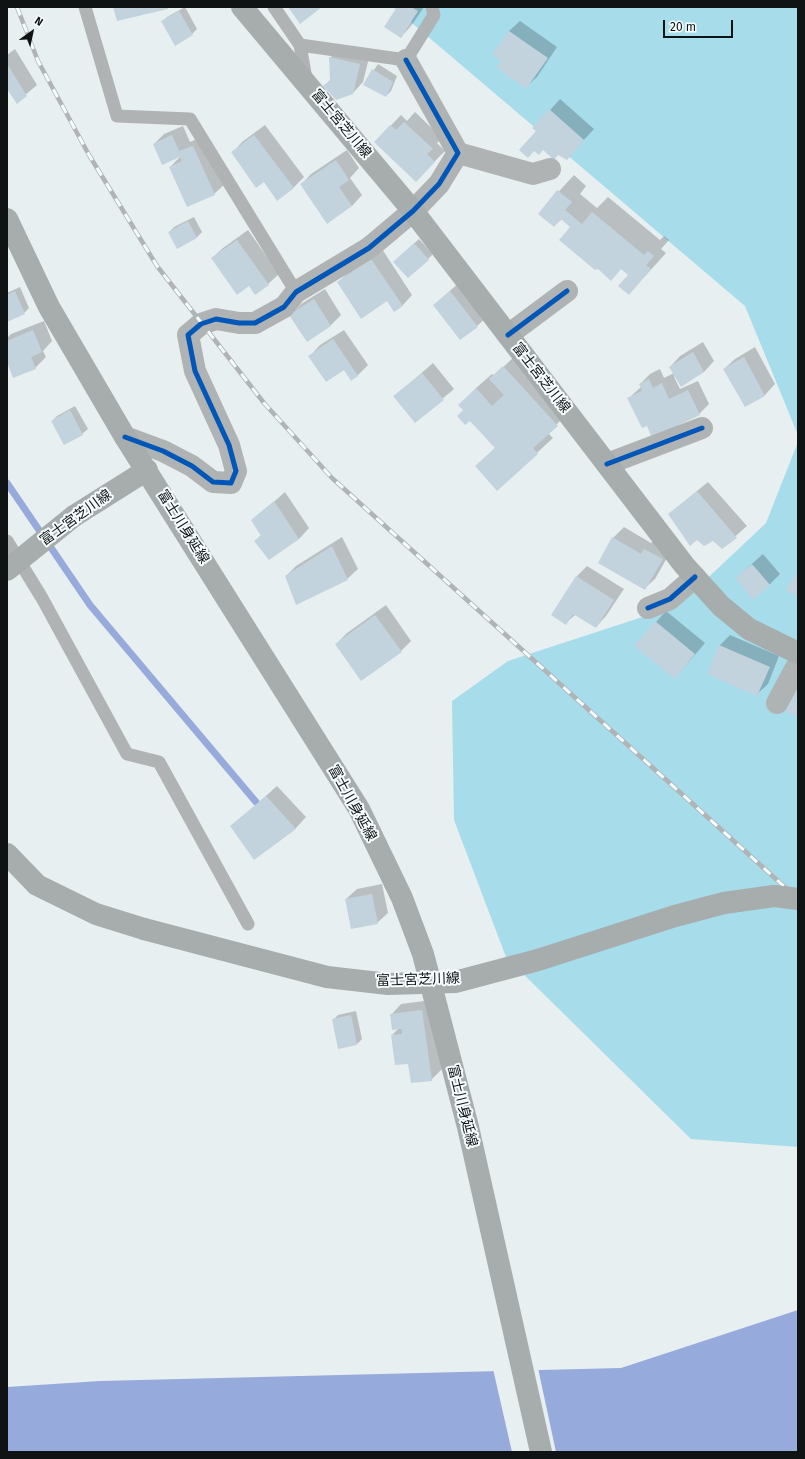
<!DOCTYPE html>
<html>
<head>
<meta charset="utf-8">
<style>
	body { margin:0 }
	#map { position:relative; width:805px; height:1459px; overflow:hidden; background:#e8eff0; font-family:"Fira Sans",sans-serif }
	canvas { display:block }
	.frame { position:absolute; inset:0; border:8px solid #0f1314; pointer-events:none }
	.north { position:absolute; left:12px; top:12px; width:40px; height:40px; -webkit-text-stroke:3px #f6fdff; paint-order:stroke; rotate:33deg; font-size:11px; font-weight:700; line-height:16px; text-align:center; color:#0f1314 }
	.north::after { content:''; display:block; margin:auto; width:14px; height:18px; background:#0f1314; clip-path:polygon(50% 0,100% 100%,50% 72%,0 100%) }
	.scale { position:absolute; left:663px; top:20px; width:70px; height:18px; box-sizing:border-box; border:2px solid #0f1314; border-top:0; padding-left:5px; font-size:12px; line-height:14px; white-space:nowrap; color:#0f1314; -webkit-text-stroke:3px #f6fdff; paint-order:stroke }
</style>
</head>
<body>
<div id="map">
<canvas width="805" height="1459"></canvas>
<div class="frame"></div>
<div class="north">N</div>
<div class="scale">20 m</div>
</div>
<script>
const ctx = document.querySelector('canvas').getContext('2d');
ctx.lineJoin = 'round';
function fillPath(path, color) { ctx.fillStyle = color; ctx.fill(path, 'evenodd'); }
const shape = rows => new Path2D(rows.map(r => 'M' + r).join(''));
function strokePath(path, color, width, dash) { ctx.strokeStyle = color; ctx.lineWidth = width; ctx.lineCap = dash ? 'butt' : 'round'; ctx.setLineDash(dash || []); ctx.stroke(path); }
function write(font, color, halo, rows, align = 'center') {
  ctx.font = font + ' "Fira Sans","Noto Sans JP",sans-serif'; ctx.lineWidth = 4; ctx.setLineDash([]); ctx.textBaseline = 'middle'; ctx.strokeStyle = halo; ctx.fillStyle = color; for (const [text, x, y, turn = 0] of rows) {
    ctx.save(); ctx.translate(x, y); ctx.rotate((+turn || 0) * Math.PI / 180); ctx.textAlign = isNaN(turn) ? turn : align; if (halo) ctx.strokeText(text, 0, 0); ctx.fillText(text, 0, 0); ctx.restore();
  }
}
fillPath(shape([
	[393,7,798,7,798,435,745,306],
	[798,442,798,1147,691,1139,506,957,454,820,452,701,508,661,679,605,766,523]
]), '#a7dcea');
fillPath(shape([
	[798,1310,798,1452,7,1452,7,1387,100,1381,621,1368]
]), '#96aadc');
fillPath(shape([
	[538,1368,556,1452,512,1452,493,1369]
]), '#e8eff0');
fillPath(shape([
	[185,7,197,29,192,34,162,22,167,17],
	[399,7,424,7,411,26,401,37],
	[520,21,557,47,537,77,526,87,509,31],
	[341,47,370,54,363,82,353,93,331,80,330,58],
	[15,49,37,85,17,102,7,88,7,55],
	[378,64,397,76,391,91,386,96,364,85],
	[560,99,594,129,567,158,534,128],
	[415,112,442,138,437,143,445,151,426,170,375,142,401,115,407,121],
	[265,125,304,177,293,188,264,181,232,153,242,142],
	[183,126,190,142,203,136,225,184,214,194,170,167,182,155,154,144,164,134],
	[347,150,359,168,350,178,362,195,352,206,301,185,311,174],
	[574,175,586,186,580,194,597,208,608,197,660,240,664,236,669,240,661,249,666,253,629,294,629,275,622,268,611,279,571,227,562,219,554,226,539,213],
	[194,217,202,232,197,237,177,248,169,232,174,227],
	[248,230,279,274,268,284,249,285,212,258,223,248],
	[419,239,433,254,428,259,399,257],
	[382,249,412,295,402,306,338,282,349,272],
	[461,281,488,316,477,326,434,305],
	[20,287,29,308,24,313,7,321,7,293],
	[325,289,341,315,331,325,307,340,291,315,301,304],
	[44,321,52,341,43,351,46,357,35,368,7,360,7,338,11,334],
	[344,330,368,365,357,376,310,356,320,345],
	[703,342,714,361,704,372,681,385,675,376,674,377,680,389,698,381,709,404,699,414,647,425,629,398,641,387,640,384,650,374,660,369,664,378,674,373,670,367,680,356],
	[755,347,775,384,765,395,745,406,724,369,735,359],
	[519,352,572,409,548,433,553,438,497,490,476,466,496,447,464,410,475,389,492,374,494,376],
	[433,363,454,389,415,422,395,396],
	[75,406,88,429,82,434,64,444,52,421,57,416],
	[708,482,747,526,722,548,713,539,669,514],
	[285,492,309,528,299,539,269,559,255,541,261,535,252,521],
	[624,527,651,543,655,539,672,549,655,579,644,589,599,563,613,538],
	[342,537,358,569,347,579,286,576,296,566],
	[763,554,780,574,769,585,736,578],
	[587,566,624,589,606,616,596,627,576,614,566,623,552,615,577,576],
	[386,605,411,641,401,651,336,644,347,633],
	[666,611,705,643,675,678,635,645],
	[730,635,779,656,768,684,757,694,708,673,720,645],
	[277,786,306,817,296,828,254,859,232,826],
	[382,884,388,913,377,923,346,899,357,889],
	[432,1000,442,1069,431,1080,392,1035,399,1028,391,1015,401,1004],
	[356,1011,362,1039,357,1044,333,1020,338,1015]
]), '#0003');
strokePath(shape([
	[7,483,90,605,256,802]
]), '#96aadc', 7);
fillPath(shape([
	[113,7,168,7,168,9,117,21],
	[288,7,322,7,300,24],
	[397,7,411,7,418,11,401,38,384,27],
	[179,11,193,35,175,46,161,21],
	[509,31,548,58,526,89,496,67,501,61,492,54],
	[329,57,360,64,353,94,336,100,323,86,330,80],
	[7,64,27,96,17,104,7,89],
	[372,69,393,82,386,97,363,85],
	[549,109,584,140,567,160,558,155,554,160,543,150,539,155,534,151,528,158,519,150,536,131,532,128],
	[404,122,433,149,427,154,435,162,416,182,374,142,390,125,396,130],
	[172,135,179,151,193,146,215,195,187,207,169,167,182,161,180,157,162,165,153,144],
	[254,135,294,188,277,201,264,182,256,188,231,152],
	[336,160,349,180,339,187,352,206,327,224,300,184],
	[557,190,572,202,565,210,582,224,592,212,644,255,648,251,654,256,646,265,651,269,629,295,618,286,628,275,621,269,611,281,598,269,595,270,559,240,570,227,561,219,554,227,538,214],
	[188,221,197,238,177,249,168,232],
	[237,240,269,285,255,295,249,286,237,295,211,258],
	[414,243,429,260,408,278,393,262],
	[371,259,403,306,394,312,387,301,361,319,337,282],
	[15,291,25,314,7,322,7,295],
	[450,291,478,327,460,340,433,305],
	[314,299,331,326,307,342,289,315],
	[33,330,42,352,31,357,36,369,13,378,7,362,7,341],
	[333,339,358,376,351,381,344,370,326,382,308,356],
	[693,352,704,372,681,387,669,367],
	[744,357,765,396,745,407,723,369],
	[503,366,558,426,533,448,538,454,497,491,475,466,495,448,470,421,465,425,457,416,463,410,458,405,476,388,492,406,504,395,489,379],
	[422,373,444,400,415,423,393,396],
	[649,379,653,388,662,383,669,399,688,390,700,415,652,438,647,426,642,428,627,398,642,391,639,384],
	[70,410,83,435,64,445,51,421],
	[697,491,737,538,722,549,713,541,704,546,697,540,690,546,668,514],
	[274,501,299,539,269,560,254,541,261,536,251,520],
	[612,537,641,554,644,549,663,559,645,590,598,563],
	[332,546,348,580,296,605,285,576],
	[752,564,770,585,753,600,735,578],
	[798,570,798,597,786,590],
	[576,576,614,600,596,628,573,614,566,625,551,615],
	[375,615,402,652,361,681,335,644],
	[655,621,695,654,675,679,634,646],
	[719,645,770,667,757,696,707,674],
	[798,687,798,717,785,711],
	[266,796,296,829,254,860,230,826],
	[372,894,378,924,351,929,345,899],
	[422,1010,432,1081,411,1083,408,1064,395,1065,391,1035,402,1034,402,1029,392,1030,390,1014],
	[351,1015,357,1045,338,1049,332,1019]
]), '#c2d3de');
strokePath(shape([
	[85,7,117,116,190,119,296,292],
	[274,7,300,45,306,79],
	[300,45,406,60,434,15,432,7],
	[7,541,42,598,127,754,159,762,248,924]
]), '#b0b3b3', 13);
strokePath(shape([
	[458,153,533,174,550,169],
	[508,335,567,291],
	[125,437,163,451,192,466,213,482,231,483,236,471,229,445,195,371,188,335,201,324,216,319,239,323,255,323,284,307,296,292,369,248,413,211,439,184,458,153,406,60],
	[607,464,702,428],
	[648,608,670,599,695,577],
	[777,703,798,664]
]), '#b0b3b3', 22);
strokePath(shape([
	[242,7,413,211,684,565,721,606,749,629,798,653],
	[7,219,49,307,125,437,359,809,402,898,423,954,468,1127,541,1452],
	[74,516,147,470],
	[7,854,37,885,96,914,144,929]
]), '#a7acac', 22);
const rail = shape([
	[17,7,38,61,89,155,157,266,264,403,332,478,798,899]
]);
strokePath(rail, '#b0b4b4', 4.5);
strokePath(rail, '#f6fdff', 3, [9]);
strokePath(shape([
	[7,570,74,516],
	[144,929,327,977,388,984,455,982,538,960,675,916,724,903,774,896,798,899]
]), '#a7acac', 22);
strokePath(shape([
	[508,335,567,291],
	[125,437,163,451,192,466,213,482,231,483,236,471,229,445,195,371,188,335,201,324,216,319,239,323,255,323,284,307,296,292,369,248,413,211,439,184,458,153,406,60],
	[607,464,702,428],
	[648,608,670,599,695,577]
]), '#0057b8', 5);
write('14px', '#0f1314', '#f6fdff', [
	["富士宮芝川線",341,124,50],
	["富士宮芝川線",541,378,52],
	["富士宮芝川線",76,518,-36],
	["富士川身延線",183,527,58],
	["富士川身延線",352,803,61],
	["富士宮芝川線",418,980,-2],
	["富士川身延線",462,1106,76]
]);
</script>
</body>
</html>
